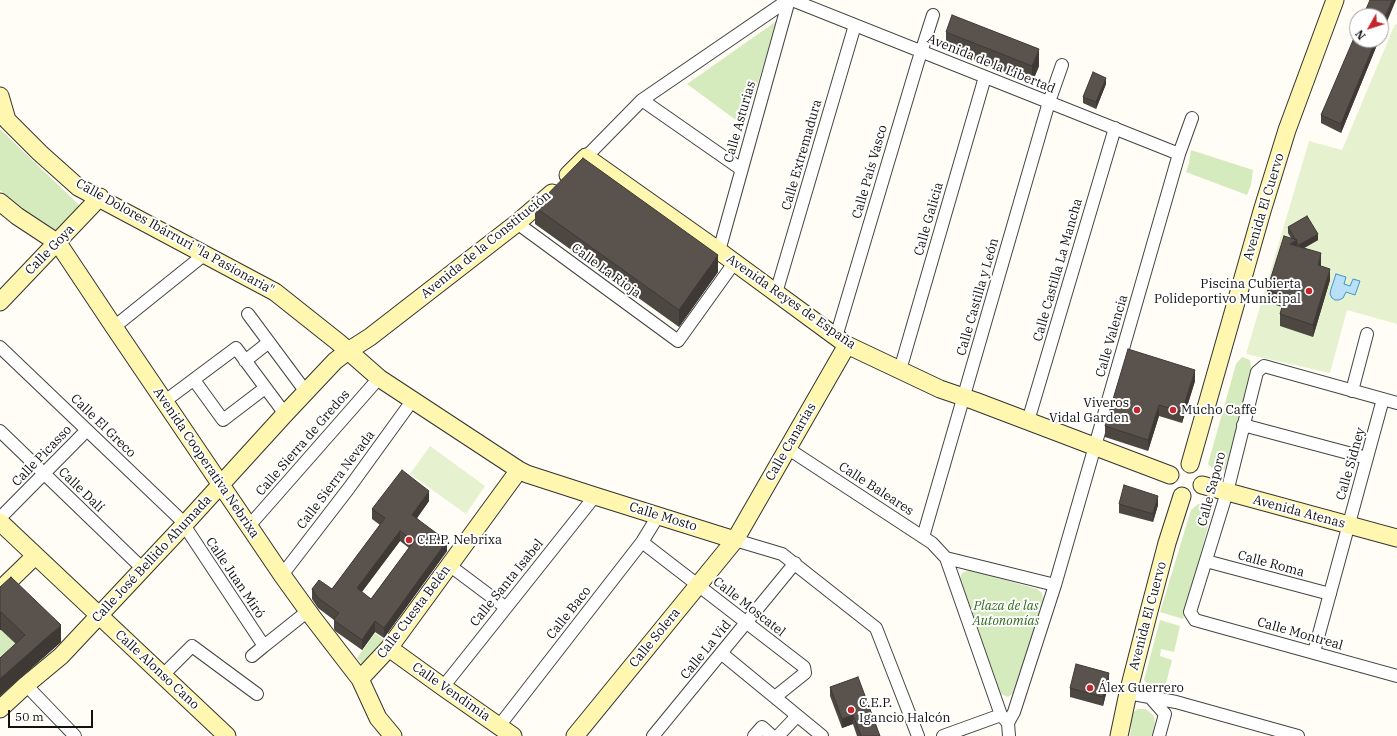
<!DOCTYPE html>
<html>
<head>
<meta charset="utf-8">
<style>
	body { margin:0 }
	#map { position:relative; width:1397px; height:736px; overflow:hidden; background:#fffdf5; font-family:"IBM Plex Serif",serif }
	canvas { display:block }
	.north { position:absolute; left:1349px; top:8px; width:40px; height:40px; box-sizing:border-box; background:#fff; border:1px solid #a0a0a0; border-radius:50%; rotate:231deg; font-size:11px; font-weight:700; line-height:16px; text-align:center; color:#111 }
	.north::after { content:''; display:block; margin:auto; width:14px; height:18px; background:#c4262e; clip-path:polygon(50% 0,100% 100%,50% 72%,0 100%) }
	.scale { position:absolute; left:8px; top:710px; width:85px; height:18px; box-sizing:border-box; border:2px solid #111; border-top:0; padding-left:5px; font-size:12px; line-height:14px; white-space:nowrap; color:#111; -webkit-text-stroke:3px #fff; paint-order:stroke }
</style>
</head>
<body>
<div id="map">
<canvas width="1397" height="736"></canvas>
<div class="north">N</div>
<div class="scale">50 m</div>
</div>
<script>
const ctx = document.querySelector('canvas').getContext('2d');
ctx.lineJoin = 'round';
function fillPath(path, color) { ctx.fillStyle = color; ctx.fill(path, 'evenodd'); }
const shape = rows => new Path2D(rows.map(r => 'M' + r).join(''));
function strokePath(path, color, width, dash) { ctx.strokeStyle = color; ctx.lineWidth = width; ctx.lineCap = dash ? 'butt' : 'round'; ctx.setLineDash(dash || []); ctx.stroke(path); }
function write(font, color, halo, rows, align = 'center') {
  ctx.font = font + ' "IBM Plex Serif",serif'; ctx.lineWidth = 4; ctx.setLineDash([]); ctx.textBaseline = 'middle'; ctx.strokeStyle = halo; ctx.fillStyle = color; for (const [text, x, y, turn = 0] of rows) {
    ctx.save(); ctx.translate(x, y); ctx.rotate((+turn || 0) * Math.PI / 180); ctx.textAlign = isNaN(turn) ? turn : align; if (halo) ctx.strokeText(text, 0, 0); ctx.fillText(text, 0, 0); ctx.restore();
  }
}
fillPath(shape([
	[778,20,744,126,687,84],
	[0,129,80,206,57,231,18,206,0,190],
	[1191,150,1253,170,1251,185,1247,195,1186,172,1189,163],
	[1242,357,1250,360,1252,372,1225,470,1218,471,1213,469,1208,464,1236,364],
	[1198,504,1203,504,1208,507,1211,512,1210,519,1183,619,1160,612,1191,510],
	[969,570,1037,589,1042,593,1043,599,1014,693,1008,697,1001,694,960,578,962,573],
	[1160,620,1180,626,1174,652,1161,649,1160,656,1172,660,1164,691,1149,686,1144,680],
	[0,630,1,630,25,652,0,675],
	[375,633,384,640,363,665,357,658],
	[1138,709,1146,709,1154,716,1155,724,1152,736,1130,736,1132,713]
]), '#d5ebbd');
fillPath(shape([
	[1395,24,1397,25,1397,324,1347,310,1330,373,1246,354,1309,141,1342,150],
	[430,446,485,486,466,514,410,474]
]), '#e6f2cf');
const water = shape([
	[1336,274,1346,277,1344,284,1350,286,1353,279,1360,281,1355,295,1346,292,1343,298,1339,300,1335,300,1332,298,1330,294,1331,289,1336,274]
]);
fillPath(water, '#b9e0f7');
strokePath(water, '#3f96cf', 1);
const street = shape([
	[792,0,1179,154],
	[642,100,741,169],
	[586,157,642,100,788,0],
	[517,223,678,341,734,263],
	[719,251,789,0],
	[776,293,855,25],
	[248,314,306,392],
	[114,327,205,254],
	[836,337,917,65,933,15],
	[0,347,180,519,264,646,308,611],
	[245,361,269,342],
	[900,370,985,77],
	[194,380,223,420,265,388],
	[1352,391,1367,334],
	[165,401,236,348,285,414],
	[1397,403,1264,366,1257,372,1227,492,1190,612,1195,620,1397,676],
	[1028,421,1115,128],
	[1243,425,1367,458],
	[0,431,143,569],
	[787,448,932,543,946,558,1001,715,1008,723,1014,712,1055,585,946,558],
	[0,518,87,430],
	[249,526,379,378],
	[923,537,1049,102,1062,65],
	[735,540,782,554,876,628,918,736],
	[642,542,804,667,805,673,775,697],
	[1206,561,1330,594],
	[449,565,505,607],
	[282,575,349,488,412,401],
	[1055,585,1179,154,1192,118],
	[1314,652,1383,399],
	[721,653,822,736],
	[252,656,264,646],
	[162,676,192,646,257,694],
	[26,685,75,736],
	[443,687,595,496],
	[1128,693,1176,702,1298,736],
	[1150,697,1165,714,1159,736],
	[1008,723,1009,736],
	[499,726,642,542,658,516],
	[653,736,795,563],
	[754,736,762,727,772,736],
	[778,736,797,716],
	[943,736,1001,715]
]);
const secondary = shape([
	[0,96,7,120,40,153,78,187,275,292,338,342,379,378,519,470,527,474,595,496,735,540],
	[568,175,586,157,719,251,847,345,940,389,975,401,1170,475],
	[0,202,17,216,58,243,114,327,282,575,313,618,360,679,378,718,393,736],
	[0,302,100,197],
	[1190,464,1262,211,1287,130,1335,0],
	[1202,485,1397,538],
	[0,522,227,736],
	[0,590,35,556],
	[389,648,443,687,513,736],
	[360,679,389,648,519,470],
	[0,709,26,685,61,656,183,526,285,414,335,361,348,351,370,337,517,223,552,193],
	[575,736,735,540,847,345],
	[1119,736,1128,693,1148,615,1167,543,1182,496]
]);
strokePath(street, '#444', 14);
strokePath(secondary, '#333', 19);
strokePath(street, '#fff', 12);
strokePath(secondary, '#fff6b0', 17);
fillPath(shape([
	[946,32,1039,66,1032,83,946,49],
	[1357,40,1379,40,1341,133,1321,123,1321,115],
	[1106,84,1096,109,1083,103,1083,97],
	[535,207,718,272,679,327,535,224],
	[1288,227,1318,240,1304,248,1321,266,1330,280,1313,337,1280,326,1280,314,1282,307,1267,302,1267,290,1291,238,1288,233],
	[1195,381,1182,423,1159,416,1148,451,1105,437,1105,426],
	[429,501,417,518,447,551,384,638,375,632,362,650,335,631,334,629,334,620,318,608,312,599,312,589,332,589,380,525,372,519,372,509],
	[400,541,409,548,371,599,362,592],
	[1119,504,1158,505,1153,522,1119,513],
	[0,587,61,642,0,696,0,658,16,644,1,630,0,630],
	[1109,682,1103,706,1070,697,1070,688],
	[830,687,880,736,857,736,853,724,842,728,830,696]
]), '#4d4742');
fillPath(shape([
	[1392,0,1396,0,1381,36,1381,27],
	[1376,40,1379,40,1341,133,1341,124],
	[1039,49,1039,66,1032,83,1032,66],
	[1106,78,1106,84,1096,109,1096,102],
	[1318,234,1318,240,1299,251,1299,245],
	[1297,240,1297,252,1290,244],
	[1321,253,1321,265,1318,277,1318,265],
	[718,255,718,272,679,327,679,310],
	[1330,269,1330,280,1313,337,1313,325],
	[1195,370,1195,381,1182,423,1182,412],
	[1159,405,1159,416,1148,451,1148,440],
	[429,491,429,501,412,525,412,515],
	[1158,496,1158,505,1153,522,1153,514],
	[400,531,400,541,357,598,357,588],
	[447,541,447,551,384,638,384,628],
	[1,612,1,630,0,630,0,613],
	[375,621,375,632,362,650,362,640],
	[61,625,61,642,0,696,0,679],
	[1109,673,1109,682,1103,706,1103,697],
	[853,715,853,724,842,728,842,719]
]), '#3f3936');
const building = shape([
	[1370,0,1392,0,1381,27,1381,16,1363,16,1370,0],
	[952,15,1039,49,1032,66,946,32,952,15],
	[1357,31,1357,40,1376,40,1341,124,1321,115,1357,31],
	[1093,72,1106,78,1096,102,1083,97,1093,72],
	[583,158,718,255,679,310,535,207,583,158],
	[1307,216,1318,234,1299,245,1297,243,1297,240,1295,239,1288,227,1307,216],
	[1284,236,1297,240,1290,244,1321,253,1318,265,1330,269,1313,325,1280,314,1285,296,1267,290,1284,236],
	[1128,349,1195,370,1182,412,1159,405,1148,440,1105,426,1128,349],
	[402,470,429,491,412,515,447,541,384,628,375,621,362,640,335,621,334,619,339,613,318,598,312,589,319,580,332,589,385,518,372,509,402,470],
	[400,531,414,541,371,599,357,588,400,531],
	[1124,485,1158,496,1153,514,1119,504,1124,485],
	[11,577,61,625,0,679,0,658,25,635,1,612,0,613,0,587,11,577],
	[1076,664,1109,673,1103,697,1070,688,1076,664],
	[858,677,880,736,861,736,853,715,842,719,830,687,858,677]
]);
fillPath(building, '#5a524d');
strokePath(building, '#3f3936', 1);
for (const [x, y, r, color] of [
	[1309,291,4,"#c4262e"],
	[1137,410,4,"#c4262e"],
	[1173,410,4,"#c4262e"],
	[409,540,4,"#c4262e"],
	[1090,688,4,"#c4262e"],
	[851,710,4,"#c4262e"]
]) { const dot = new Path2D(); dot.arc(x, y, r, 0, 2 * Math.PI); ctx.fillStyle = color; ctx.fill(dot); strokePath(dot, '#fff', 1.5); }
write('13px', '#111', '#fff', [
	["Avenida de la Libertad",991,64,22],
	["Calle Asturias",740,122,-74],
	["Calle Extremadura",802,155,-74],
	["Calle País Vasco",870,172,-74],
	["Avenida El Cuervo",1264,207,-73],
	["Calle Galicia",929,219,-74],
	["Calle Dolores Ibárruri \"la Pasionaria\"",175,237,29],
	["Avenida de la Constitución",486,245,-39],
	["Calle Goya",50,250,-46],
	["Calle Castilla La Mancha",1058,270,-74],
	["Calle La Rioja",606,271,36],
	["Calle Castilla y León",978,297,-74],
	["Avenida Reyes de España",791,302,35],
	["Calle Valencia",1112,336,-74],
	["Calle El Greco",103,426,44],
	["Calle Canarias",791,442,-60],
	["Calle Sierra de Gredos",303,443,-49],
	["Calle Picasso",42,456,-46],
	["Avenida Cooperativa Nebrixa",206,463,56],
	["Calle Sidney",1351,464,-74],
	["Calle Sierra Nevada",336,480,-53],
	["Calle Baleares",876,489,33],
	["Calle Saporo",1212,489,-75],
	["Calle Dalí",81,490,44],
	["Avenida Atenas",1299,512,15],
	["Calle Mosto",663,517,17],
	["Calle José Bellido Ahumada",152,559,-47],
	["Calle Roma",1271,564,15],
	["Calle Juan Miró",235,578,56],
	["Calle Santa Isabel",507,583,-51],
	["Calle Moscatel",749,607,38],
	["Calle Cuesta Belén",414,612,-53],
	["Calle Baco",569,613,-52],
	["Avenida El Cuervo",1148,616,-75],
	["Calle Montreal",1300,634,16],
	["Calle Solera",655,638,-51],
	["Calle La Vid",706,650,-51],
	["Calle Alonso Cano",157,670,43],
	["Calle Vendimia",451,692,35]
]);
write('13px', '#111', '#fff', [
	["Piscina Cubierta",1301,284,"right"],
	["Polideportivo Municipal",1301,299,"right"],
	["Viveros",1129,403,"right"],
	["Vidal Garden",1129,418,"right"],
	["Mucho Caffe",1181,410],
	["C.E.P. Nebrixa",417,540],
	["Álex Guerrero",1098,688],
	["C.E.P.",859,703],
	["Igancio Halcón",859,718]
], 'left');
write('italic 13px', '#2f6b1f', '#fff', [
	["Plaza de las",1006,606],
	["Autonomías",1006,621]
]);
</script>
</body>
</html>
